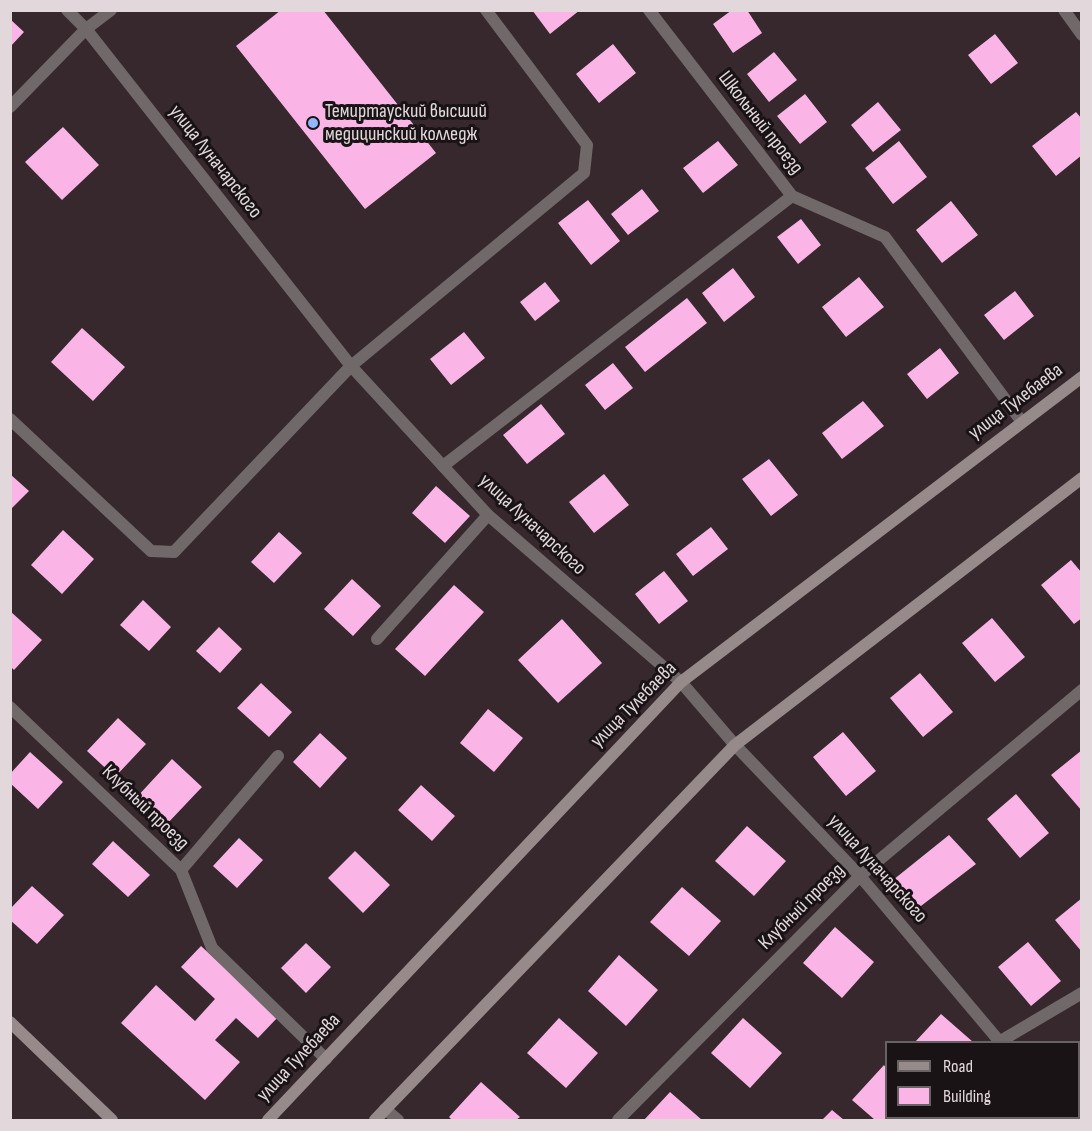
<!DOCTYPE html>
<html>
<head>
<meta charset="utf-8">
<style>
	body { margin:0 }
	#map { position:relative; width:1092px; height:1131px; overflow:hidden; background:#36282d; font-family:"Sofia Sans Condensed",sans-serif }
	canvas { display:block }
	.frame { position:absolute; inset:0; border:12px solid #e2d8db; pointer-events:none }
	.legend { position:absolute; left:885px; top:1041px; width:195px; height:78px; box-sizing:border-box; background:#191315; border:2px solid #696264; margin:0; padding:8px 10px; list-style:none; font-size:18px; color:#e2d8db }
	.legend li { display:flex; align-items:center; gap:12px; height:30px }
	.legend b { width:30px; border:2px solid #696264 }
</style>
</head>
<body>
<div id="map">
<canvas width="1092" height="1131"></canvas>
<div class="frame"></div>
<ul class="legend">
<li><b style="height:8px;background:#978a8b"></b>Road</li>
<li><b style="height:16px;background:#fab4e6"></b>Building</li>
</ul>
</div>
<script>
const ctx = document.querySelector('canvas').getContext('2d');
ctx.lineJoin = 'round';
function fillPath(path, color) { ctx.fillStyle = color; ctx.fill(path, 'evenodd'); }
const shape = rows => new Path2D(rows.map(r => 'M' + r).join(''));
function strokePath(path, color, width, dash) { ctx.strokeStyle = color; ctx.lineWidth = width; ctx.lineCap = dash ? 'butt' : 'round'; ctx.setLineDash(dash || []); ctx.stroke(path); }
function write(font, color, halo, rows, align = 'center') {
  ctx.font = font + ' "Sofia Sans Condensed",sans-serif'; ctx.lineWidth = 6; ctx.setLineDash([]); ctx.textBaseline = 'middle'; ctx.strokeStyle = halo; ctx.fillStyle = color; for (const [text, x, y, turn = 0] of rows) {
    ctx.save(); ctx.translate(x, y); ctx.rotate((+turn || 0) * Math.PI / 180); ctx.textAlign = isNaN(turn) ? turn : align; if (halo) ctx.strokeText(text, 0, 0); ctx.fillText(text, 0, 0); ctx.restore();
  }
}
fillPath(shape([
	[281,10,323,10,436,153,365,209,236,46],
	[532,10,580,10,550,34],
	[732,10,747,10,762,33,733,53,713,24],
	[10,19,24,32,10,47],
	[995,34,1018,63,991,84,968,55],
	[613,44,636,73,599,103,576,74],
	[774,52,797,80,769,102,747,74],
	[805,94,827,122,800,144,777,116],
	[878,102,901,130,873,152,851,125],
	[1076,112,1082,119,1082,155,1056,176,1032,146],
	[63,127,99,165,62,200,25,162],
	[718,141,738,165,703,193,683,168],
	[899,141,927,177,893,204,865,168],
	[642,189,659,211,628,235,611,214],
	[588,200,620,241,591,265,558,223],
	[951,201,978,235,942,263,916,230],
	[801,219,821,245,798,264,777,237],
	[733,268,755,297,724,322,702,293],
	[859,277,884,307,846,337,822,307],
	[545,282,560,301,535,321,520,302],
	[1015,291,1034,316,1004,340,984,315],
	[687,298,707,323,645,372,625,347],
	[82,328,125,367,93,401,51,362],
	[464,332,485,358,451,385,430,359],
	[940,348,959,373,927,399,907,374],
	[613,363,633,388,605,410,585,385],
	[863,401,884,426,842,459,822,433],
	[541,404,565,434,527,464,503,435],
	[769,459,798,495,771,516,742,479],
	[10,474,29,491,10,510],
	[604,474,629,505,594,533,569,502],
	[436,486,470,516,445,543,412,513],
	[711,527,728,549,693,576,676,554],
	[63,530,94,559,62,594,31,565],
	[279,532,302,553,274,583,251,562],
	[1071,560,1082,573,1082,618,1074,624,1041,585],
	[664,571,688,601,659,624,635,594],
	[352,579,381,606,353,636,324,609],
	[454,585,484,612,425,676,395,649],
	[143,600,171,627,149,651,120,625],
	[10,611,42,640,14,670,10,666],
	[992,618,1025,657,995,682,962,643],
	[562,619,602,663,558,703,518,660],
	[219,627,242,649,220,673,196,651],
	[920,673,953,712,923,737,890,698],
	[261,683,292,712,269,737,237,708],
	[488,709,523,738,494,772,460,743],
	[118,718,146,744,115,777,87,751],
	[843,732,876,771,846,796,813,757],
	[320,733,347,758,320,788,293,762],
	[1082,750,1082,811,1051,775],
	[30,752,63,782,38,809,10,783,10,774],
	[172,759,202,787,166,825,136,798],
	[421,785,455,816,432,841,398,810],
	[1016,794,1049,833,1020,858,987,819],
	[747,826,786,861,754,896,715,861],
	[949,835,976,864,917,909,893,880],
	[239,838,263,860,237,888,213,866],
	[113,841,150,875,128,897,92,864],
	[355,851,390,885,363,913,328,878],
	[32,886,64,915,37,944,10,920,10,909],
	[682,887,721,921,689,956,650,922],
	[1082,898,1082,952,1055,920],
	[835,927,874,962,842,998,803,963],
	[1028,942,1061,981,1031,1006,998,967],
	[306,943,331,967,306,993,281,968],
	[201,946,278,1017,258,1038,236,1018,215,1040,240,1062,205,1100,121,1023,156,985,195,1021,215,999,181,967],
	[619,955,658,990,626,1026,588,991],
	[941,1014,973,1042,915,1042],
	[559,1018,598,1053,566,1088,527,1053],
	[743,1018,782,1053,750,1088,711,1053],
	[884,1065,886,1068,886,1118,907,1118,904,1120,875,1120,852,1100],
	[481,1082,520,1117,516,1120,452,1120,449,1117],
	[670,1092,702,1120,644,1120],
	[832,1110,844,1120,822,1120]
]), '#fab4e6');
strokePath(shape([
	[1064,10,1082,35],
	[443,466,792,196],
	[377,639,488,515],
	[181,870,278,756]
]), '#716969', 12);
strokePath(shape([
	[67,10,86,29,351,366,488,515,681,682,735,745,860,876,1000,1042],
	[649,10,792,196,885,237,1022,422],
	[10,107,86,29,111,10],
	[10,419,151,551,174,552,351,366,584,173,587,145,486,10],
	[10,707,181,870,212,948,326,1059],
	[999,1042,1082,993],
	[385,1109,398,1120],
	[618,1120,860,876,1082,690],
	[938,1120,941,1118]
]), '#716969', 12);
strokePath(shape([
	[10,1022,112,1120],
	[268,1120,681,682,1082,377],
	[375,1120,735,745,1082,478]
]), '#978a8b', 12);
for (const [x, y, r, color] of [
	[313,123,6,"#92b7fd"]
]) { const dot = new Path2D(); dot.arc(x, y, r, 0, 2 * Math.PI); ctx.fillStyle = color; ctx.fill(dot); strokePath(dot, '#191315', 2); }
write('20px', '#e2d8db', '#191315', [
	["Темиртауский высший",325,112],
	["медицинский колледж",325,135]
], 'left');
write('20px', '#e2d8db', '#191315', [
	["Школьный проезд",760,123,52],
	["улица Луначарского",215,162,52],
	["улица Тулебаева",1016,402,-37],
	["улица Луначарского",532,525,43],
	["улица Тулебаева",634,705,-45],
	["Клубный проезд",145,808,44],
	["улица Луначарского",877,869,48],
	["Клубный проезд",802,907,-45],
	["улица Тулебаева",299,1058,-47]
]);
</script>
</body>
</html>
